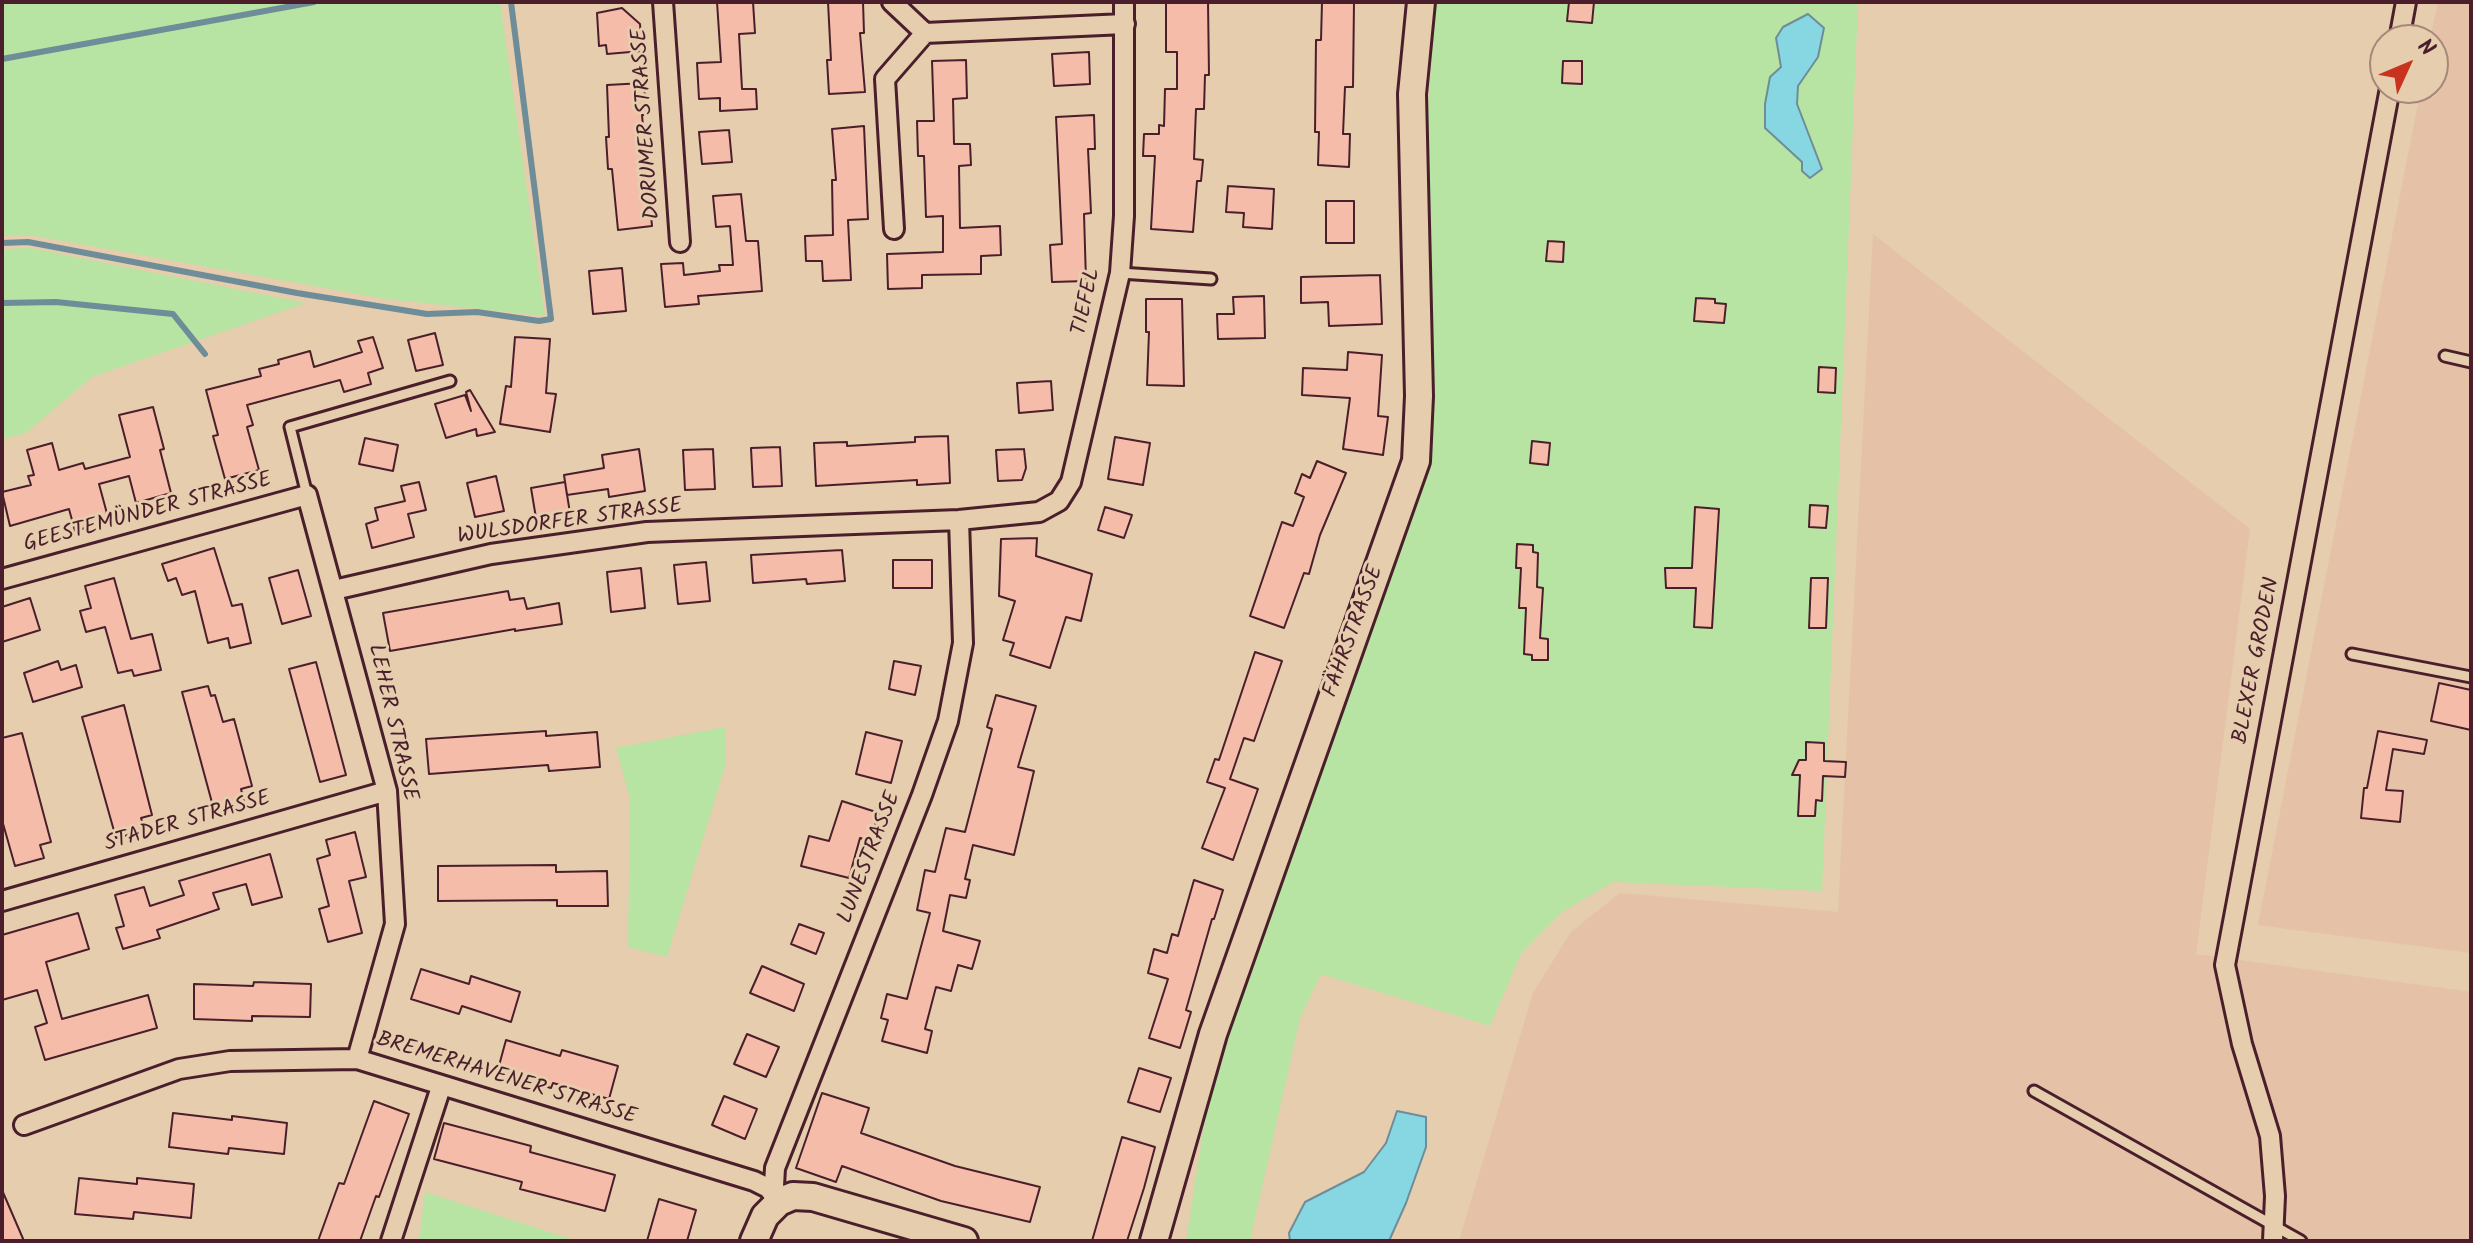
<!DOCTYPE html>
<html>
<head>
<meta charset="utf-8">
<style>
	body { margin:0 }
	#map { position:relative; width:2473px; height:1243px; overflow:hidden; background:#e5cdad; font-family:Kalam,sans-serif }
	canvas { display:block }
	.frame { position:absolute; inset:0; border:4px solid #4a1f2b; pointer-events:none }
	.north { position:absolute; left:2369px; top:24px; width:80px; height:80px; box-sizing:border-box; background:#e5cdad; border:2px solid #a78779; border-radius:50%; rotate:46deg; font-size:22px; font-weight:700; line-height:32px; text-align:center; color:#4a1f2b }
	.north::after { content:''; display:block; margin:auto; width:28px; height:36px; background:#c8321e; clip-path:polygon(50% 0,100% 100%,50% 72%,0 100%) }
</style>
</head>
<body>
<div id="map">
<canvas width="2473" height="1243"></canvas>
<div class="frame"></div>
<div class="north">N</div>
</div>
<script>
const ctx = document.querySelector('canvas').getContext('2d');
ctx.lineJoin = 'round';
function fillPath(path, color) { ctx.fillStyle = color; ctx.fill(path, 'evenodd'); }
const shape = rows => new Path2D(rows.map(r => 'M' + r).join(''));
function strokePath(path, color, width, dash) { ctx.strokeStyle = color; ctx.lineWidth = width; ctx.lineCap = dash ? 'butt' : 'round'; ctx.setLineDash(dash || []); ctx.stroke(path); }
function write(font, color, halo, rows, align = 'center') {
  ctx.font = font + ' Kalam,sans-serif'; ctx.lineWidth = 6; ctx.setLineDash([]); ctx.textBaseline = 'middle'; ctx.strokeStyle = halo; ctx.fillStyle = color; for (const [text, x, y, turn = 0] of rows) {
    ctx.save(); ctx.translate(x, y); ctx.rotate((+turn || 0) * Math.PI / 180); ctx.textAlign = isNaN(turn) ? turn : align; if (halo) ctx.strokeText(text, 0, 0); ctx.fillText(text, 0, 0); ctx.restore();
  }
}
fillPath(shape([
	[2438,2,2471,2,2471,953,2258,925,2421,88,2433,88,2433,40,2430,40],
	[1873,234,2250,529,2196,954,2471,992,2471,1241,1459,1241,1533,993,1571,932,1620,893,1838,912]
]), '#e4c1a7');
fillPath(shape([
	[2,2,500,2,545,316,386,299,35,236,2,236],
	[1436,2,1858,2,1822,891,1613,882,1562,912,1521,954,1490,1026,1321,974,1300,1018,1250,1241,1186,1241,1212,1074,1409,523,1427,438,1424,158],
	[30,248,306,303,92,377,26,433,2,439,2,249],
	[725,727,726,763,667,957,628,947,630,799,616,748],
	[425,1192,577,1241,419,1241]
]), '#b7e4a2');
const water = shape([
	[1808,14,1824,28,1818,57,1798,86,1797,104,1822,169,1810,178,1802,171,1802,162,1765,128,1765,104,1770,77,1781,67,1776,38,1783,27,1808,14],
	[1397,1111,1426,1117,1426,1147,1406,1203,1389,1241,1290,1241,1289,1233,1305,1202,1364,1172,1386,1143,1397,1111]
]);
fillPath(water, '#86d7e1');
strokePath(water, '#6e8d98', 2);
strokePath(shape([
	[2,59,314,2],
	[2,243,28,242,297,293,427,314,477,312,539,321,551,319,511,2],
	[2,303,56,302,173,314,205,354]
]), '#6e8d98', 6);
const building = shape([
	[717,2,753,2,755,33,739,34,742,89,756,89,757,109,720,111,720,98,699,99,697,63,721,62,717,2],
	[828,2,863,2,864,33,860,33,865,92,829,94,827,60,831,60,828,2],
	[1166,2,1208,2,1209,75,1205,75,1204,109,1196,109,1194,159,1203,160,1201,181,1197,181,1193,232,1151,229,1155,156,1143,156,1144,134,1159,134,1159,125,1164,126,1165,89,1177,89,1177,52,1166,52,1166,2],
	[1322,2,1354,2,1353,87,1345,87,1343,134,1350,134,1349,167,1318,165,1319,132,1315,132,1316,40,1321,40,1322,2],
	[1569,2,1594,2,1592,23,1567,21,1569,2],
	[622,8,640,24,642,51,607,54,606,45,599,46,597,13,622,8],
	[1089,52,1090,84,1054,86,1052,54,1089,52],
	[966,60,967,98,953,99,954,144,970,144,971,165,959,166,960,228,1000,226,1001,255,981,256,981,274,922,275,922,288,888,289,887,254,943,252,943,216,926,217,924,156,918,156,917,121,934,121,932,61,966,60],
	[1563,61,1582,61,1582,84,1562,83,1563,61],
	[644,83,646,115,642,115,652,226,618,230,612,169,608,169,606,137,609,137,607,85,644,83],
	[1094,115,1095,149,1088,149,1091,213,1084,214,1086,281,1052,282,1050,245,1062,244,1056,117,1094,115],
	[864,126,868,219,848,220,851,280,823,281,822,261,806,261,805,236,833,235,832,180,836,180,832,129,864,126],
	[729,130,732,162,702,164,699,132,729,130],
	[1228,186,1274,189,1272,229,1243,227,1244,213,1226,212,1228,186],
	[741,194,746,241,758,241,762,291,698,296,699,304,665,307,661,264,683,263,684,275,720,271,719,265,733,265,730,226,716,227,713,196,741,194],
	[1326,201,1354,201,1354,243,1326,243,1326,201],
	[1548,241,1564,242,1563,262,1546,261,1548,241],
	[622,268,626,311,593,314,589,271,622,268],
	[1380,275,1382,324,1329,326,1328,302,1301,303,1301,277,1380,275],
	[1264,296,1265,338,1218,339,1217,314,1234,314,1233,297,1264,296],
	[1696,298,1715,299,1715,303,1726,304,1724,323,1694,321,1696,298],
	[1146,299,1182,299,1184,386,1147,385,1149,332,1146,332,1146,299],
	[435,333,443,365,416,371,408,340,435,333],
	[373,337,383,368,368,373,371,384,344,392,340,380,247,405,253,425,247,427,259,470,225,479,213,436,218,435,206,390,261,376,259,369,279,364,278,360,310,351,314,367,362,352,358,341,373,337],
	[515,337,550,339,546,393,556,394,550,432,500,424,506,386,511,387,515,337],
	[1348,352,1382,355,1378,416,1388,417,1383,455,1343,449,1350,398,1302,395,1303,368,1347,370,1348,352],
	[1819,367,1836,368,1835,393,1818,392,1819,367],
	[1051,381,1053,410,1019,413,1017,383,1051,381],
	[470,390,495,432,477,436,476,429,446,438,435,404,465,395,471,411,466,392,470,390],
	[153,407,164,449,160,450,171,493,136,503,129,476,99,484,109,521,75,531,69,509,10,526,2,492,31,485,28,476,34,475,27,450,52,443,59,470,83,463,85,469,130,457,119,415,153,407],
	[948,436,950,483,917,485,917,480,816,486,814,443,847,442,847,446,915,442,915,437,948,436],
	[1115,437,1150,443,1143,485,1108,479,1115,437],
	[365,438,398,445,393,471,359,464,365,438],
	[1532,441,1550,443,1548,465,1530,463,1532,441],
	[780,447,782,486,753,487,751,448,780,447],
	[639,449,645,491,609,497,608,489,567,495,564,475,604,468,602,455,639,449],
	[713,449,715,489,685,490,683,450,713,449],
	[1024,449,1026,468,1022,480,998,481,996,450,1024,449],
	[1317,461,1346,473,1320,535,1309,574,1304,573,1284,628,1250,616,1282,522,1293,526,1304,497,1295,493,1302,474,1310,478,1317,461],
	[496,476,504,511,475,517,467,483,496,476],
	[419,482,426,510,408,514,414,537,372,548,366,524,378,520,375,508,405,501,401,486,419,482],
	[565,482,570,513,536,518,531,488,565,482],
	[1810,505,1828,506,1826,528,1809,527,1810,505],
	[1105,507,1132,515,1124,538,1098,530,1105,507],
	[1695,507,1719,509,1712,628,1694,627,1696,588,1666,588,1665,568,1692,568,1695,507],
	[1037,538,1036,556,1092,574,1081,621,1066,617,1050,668,1010,655,1014,643,1003,640,1015,601,999,596,1001,539,1037,538],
	[1517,544,1533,545,1533,552,1538,553,1537,587,1543,588,1540,638,1548,639,1548,660,1532,660,1532,655,1524,654,1526,608,1519,608,1521,568,1516,568,1517,544],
	[214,548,232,606,242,604,251,643,230,648,228,638,208,643,195,591,182,595,176,578,168,581,162,564,214,548],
	[842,550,845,581,807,584,806,579,753,583,751,555,842,550],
	[893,560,932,560,932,588,893,588,893,560],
	[706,562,710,601,678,604,674,565,706,562],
	[641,568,645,608,611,612,607,572,641,568],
	[298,570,311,616,282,624,269,578,298,570],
	[114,578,131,639,152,634,161,670,134,676,132,670,118,673,105,627,86,632,80,611,91,608,85,586,114,578],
	[1811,578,1828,578,1826,628,1809,628,1811,578],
	[508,591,510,600,524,598,527,609,559,603,562,624,515,631,515,629,390,651,383,613,508,591],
	[30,598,40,630,2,642,2,607,30,598],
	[1255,652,1282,661,1254,741,1244,738,1230,779,1258,789,1233,860,1202,848,1225,788,1207,782,1215,759,1219,760,1255,652],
	[58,661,61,670,76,665,82,687,33,702,24,673,58,661],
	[894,661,921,666,915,695,889,689,894,661],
	[316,662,346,775,320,782,289,669,316,662],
	[2439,683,2471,690,2471,730,2431,721,2439,683],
	[208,686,211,696,215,695,223,722,234,719,252,786,241,789,244,802,214,810,182,692,208,686],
	[996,695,1036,706,1018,767,1034,771,1014,855,973,845,965,879,970,880,966,898,950,895,943,931,980,941,972,969,958,965,951,991,936,987,925,1029,932,1031,927,1053,882,1041,888,1020,881,1018,887,994,907,999,930,913,917,910,925,870,935,872,946,828,965,832,992,729,987,727,996,695],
	[124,705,152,815,141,818,145,831,116,838,82,717,124,705],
	[546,731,546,736,597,732,600,767,549,771,548,765,429,774,426,739,546,731],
	[2378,731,2427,740,2424,754,2393,749,2386,790,2403,791,2400,822,2361,818,2364,788,2367,788,2378,731],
	[866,732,902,741,891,783,856,774,866,732],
	[22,733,51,842,40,845,44,858,15,866,2,820,2,738,22,733],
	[1806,742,1824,743,1824,761,1846,762,1845,777,1823,776,1822,801,1816,800,1815,816,1798,816,1800,775,1792,775,1799,760,1806,760,1806,742],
	[842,801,879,813,870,841,860,838,849,878,801,866,809,836,829,841,842,801],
	[355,832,366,877,349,881,362,933,328,942,319,909,329,906,317,859,330,855,326,840,355,832],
	[270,854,282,897,252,905,246,884,213,893,219,909,157,930,160,938,123,949,116,928,124,926,115,895,144,887,150,906,184,895,179,881,270,854],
	[556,865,556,872,607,871,608,906,557,906,557,900,438,901,438,866,556,865],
	[1194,880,1223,890,1214,919,1212,919,1186,1010,1191,1012,1180,1048,1149,1038,1168,979,1148,973,1154,949,1167,953,1172,934,1178,936,1194,880],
	[78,913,89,949,46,962,62,1019,148,995,157,1028,45,1060,35,1027,47,1023,37,990,2,1000,2,935,78,913],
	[799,924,824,933,816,954,791,944,799,924],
	[762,966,804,984,794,1011,750,993,762,966],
	[421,969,469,984,471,976,520,992,511,1022,462,1006,459,1014,411,999,421,969],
	[254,982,311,984,310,1017,252,1016,252,1021,194,1019,194,984,253,986,254,982],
	[747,1034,779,1047,766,1077,734,1064,747,1034],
	[506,1040,560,1056,562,1050,618,1066,609,1099,553,1083,551,1088,497,1073,506,1040],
	[1139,1068,1171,1078,1160,1112,1128,1102,1139,1068],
	[822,1093,869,1108,861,1133,955,1166,1040,1187,1030,1222,941,1201,842,1166,836,1182,796,1168,822,1093],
	[724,1096,757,1109,745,1139,712,1125,724,1096],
	[374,1101,409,1114,379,1197,376,1196,360,1241,318,1241,339,1183,344,1184,374,1101],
	[173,1113,232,1120,232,1116,287,1123,284,1154,229,1148,228,1154,169,1147,173,1113],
	[444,1123,531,1146,530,1152,615,1175,605,1211,520,1189,522,1182,434,1159,444,1123],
	[1122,1137,1155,1147,1144,1188,1127,1241,1092,1241,1122,1137],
	[79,1178,137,1184,137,1178,194,1184,191,1218,134,1212,133,1219,75,1214,79,1178],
	[2,1190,24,1241,2,1241,2,1190],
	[659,1199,696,1210,687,1241,647,1241,659,1199]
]);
fillPath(building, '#f4bca9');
strokePath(building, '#4a1f2b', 2);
const lane = shape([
	[1120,273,1211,279],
	[2445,356,2471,362],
	[307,495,290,427,450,381],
	[2352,654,2471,677],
	[2034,1091,2301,1241]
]);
const street = shape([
	[663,2,680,242],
	[892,2,925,33,1125,24],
	[2399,40,2406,2],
	[894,229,885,79,925,33],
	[2,579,307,495,387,791,395,924,357,1059],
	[334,590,491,554,647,532,959,520,1039,512,1059,501,1071,482,1120,273,1124,216,1124,2],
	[2,901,387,791],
	[24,1125,179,1069,230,1061,357,1059,754,1181,768,1188,779,1202],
	[778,1200,774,1186,775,1168,922,795,948,721,963,643,959,520],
	[391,1241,441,1087],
	[2273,1241,2275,1196,2270,1136,2242,1044,2225,965,2390,88]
]);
const secondary = shape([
	[754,1241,765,1216,779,1202,793,1196,813,1197,964,1241],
	[1154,1241,1213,1034,1416,461,1419,396,1412,94,1421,2]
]);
strokePath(lane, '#4a1f2b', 15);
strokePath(street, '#4a1f2b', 24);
strokePath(secondary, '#4a1f2b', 32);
strokePath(lane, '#e5cdad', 9);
strokePath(street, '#e5cdad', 18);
strokePath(secondary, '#e5cdad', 26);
write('22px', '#4a1f2b', '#e5cdad', [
	["DORUMER STRASSE",648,124,-94],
	["TIEFEL",1088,302,-78],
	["GEESTEMÜNDER STRASSE",148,514,-15],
	["WULSDORFER STRASSE",570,523,-8],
	["FÄHRSTRASSE",1355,632,-70],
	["BLEXER GRODEN",2258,661,-79],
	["LEHER STRASSE",391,723,77],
	["STADER STRASSE",188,823,-16],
	["LUNESTRASSE",871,858,-69],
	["BREMERHAVENER STRASSE",506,1080,17]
]);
</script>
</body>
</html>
